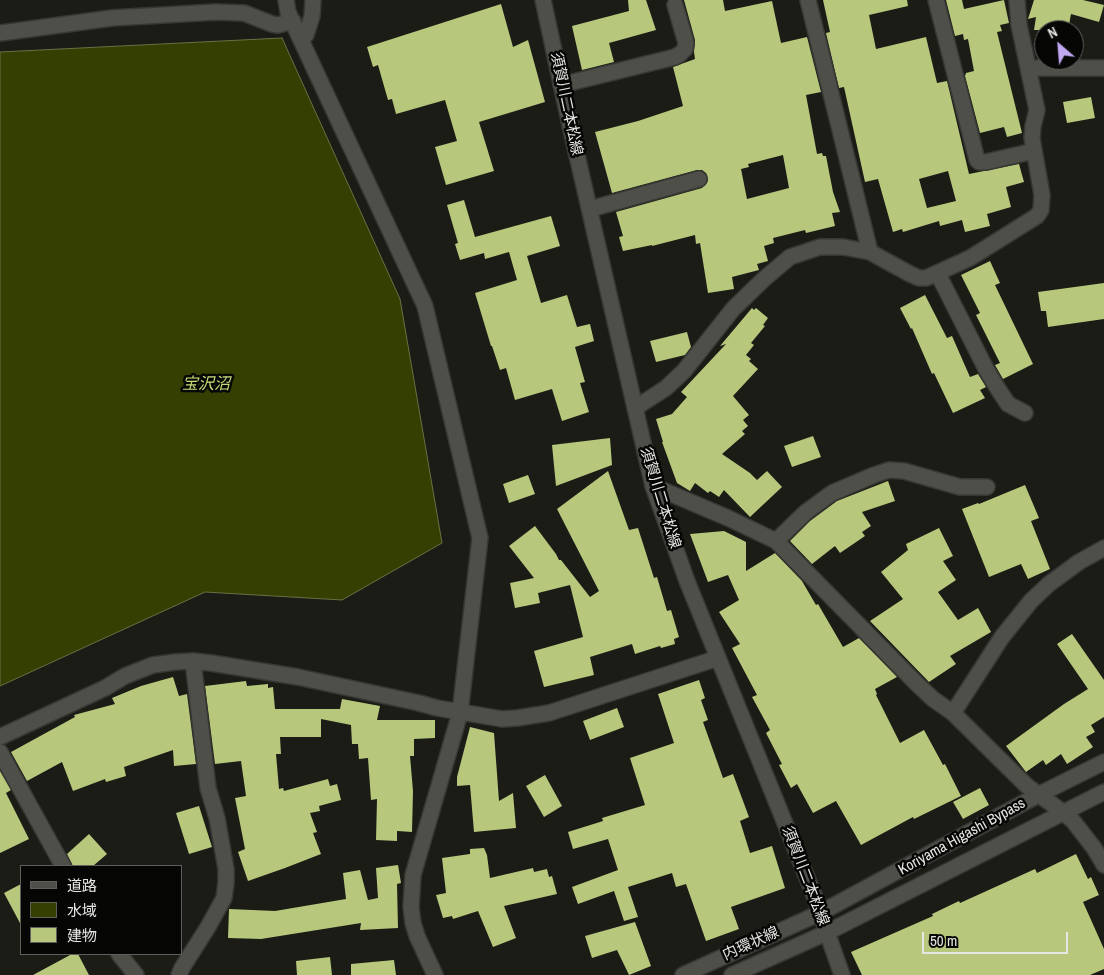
<!DOCTYPE html>
<html>
<head>
<meta charset="utf-8">
<style>
	body { margin:0 }
	#map { position:relative; width:1104px; height:975px; overflow:hidden; background:#1b1c16; font-family:"Archivo Narrow","Noto Sans JP",sans-serif }
	canvas { display:block }
	.legend { position:absolute; left:20px; top:865px; width:162px; height:90px; box-sizing:border-box; background:#060705; border:1px solid #5f605d; margin:0; padding:6px 9px; list-style:none; font-size:15px; color:#e5e6e1 }
	.legend li { display:flex; align-items:center; gap:10px; height:25px }
	.legend b { width:25px; border:1px solid #5f605d }
	.north { position:absolute; left:1034px; top:20px; width:50px; height:50px; box-sizing:border-box; background:#060705; border:1px solid #5f605d; border-radius:50%; rotate:333deg; font-size:14px; font-weight:700; line-height:20px; text-align:center; color:#e5e6e1 }
	.north::after { content:''; display:block; margin:auto; width:18px; height:22px; background:#c1a8f3; clip-path:polygon(50% 0,100% 100%,50% 72%,0 100%) }
	.scale { position:absolute; left:922px; top:932px; width:146px; height:22px; box-sizing:border-box; border:2px solid #e5e6e1; border-top:0; padding-left:6px; font-size:15px; line-height:18px; white-space:nowrap; color:#e5e6e1; -webkit-text-stroke:4px #060705; paint-order:stroke }
</style>
</head>
<body>
<div id="map">
<canvas width="1104" height="975"></canvas>
<ul class="legend">
<li><b style="height:6px;background:#4d4f48"></b>道路</li>
<li><b style="height:14px;background:#353f01"></b>水域</li>
<li><b style="height:14px;background:#b7c87c"></b>建物</li>
</ul>
<div class="north">N</div>
<div class="scale">50 m</div>
</div>
<script>
const ctx = document.querySelector('canvas').getContext('2d');
ctx.lineJoin = 'round';
function fillPath(path, color) { ctx.fillStyle = color; ctx.fill(path, 'evenodd'); }
const shape = rows => new Path2D(rows.map(r => 'M' + r).join(''));
function strokePath(path, color, width, dash) { ctx.strokeStyle = color; ctx.lineWidth = width; ctx.lineCap = dash ? 'butt' : 'round'; ctx.setLineDash(dash || []); ctx.stroke(path); }
function write(font, color, halo, rows, align = 'center') {
  ctx.font = font + ' "Archivo Narrow","Noto Sans JP",sans-serif'; ctx.lineWidth = 5; ctx.setLineDash([]); ctx.textBaseline = 'middle'; ctx.strokeStyle = halo; ctx.fillStyle = color; for (const [text, x, y, turn = 0] of rows) {
    ctx.save(); ctx.translate(x, y); ctx.rotate((+turn || 0) * Math.PI / 180); ctx.textAlign = isNaN(turn) ? turn : align; if (halo) ctx.strokeText(text, 0, 0); ctx.fillText(text, 0, 0); ctx.restore();
  }
}
const water = shape([
	[282,38,400,299,442,543,342,600,205,592,0,686,0,52,282,38]
]);
fillPath(water, '#353f01');
strokePath(water, '#6a7144', 1);
fillPath(shape([
	[628,0,646,0,656,30,609,43,614,62,582,70,572,26,629,11],
	[684,0,723,0,725,11,772,1,781,43,807,37,821,92,806,95,817,154,822,153,823,156,826,156,833,192,840,212,832,213,835,226,806,233,805,230,773,238,774,243,764,246,768,261,757,264,759,270,732,277,734,289,708,293,700,243,696,244,695,235,652,246,652,245,623,251,619,237,623,236,616,212,702,188,708,181,706,173,702,170,697,170,612,193,595,132,638,121,683,106,673,67,695,59,694,52,695,40],
	[783,155,789,188,747,199,741,169,749,167,748,164],
	[823,0,907,0,908,6,869,15,876,49,926,37,937,83,947,81,969,174,1019,164,1024,182,1006,187,1011,207,987,214,990,226,965,232,962,220,940,226,939,221,903,232,902,229,893,232,878,179,865,182,844,87,839,88,826,33,830,32],
	[948,171,956,201,927,208,919,179],
	[946,0,962,0,964,9,1004,0,1009,23,1000,25,1002,31,997,32,1022,133,1007,137,1004,127,980,133,965,76,966,73,974,71,968,39,964,40,963,34,955,36],
	[1034,0,1083,0,1104,5,1099,22,1071,14,1068,30,1034,30,1036,17,1028,19],
	[501,4,513,47,528,40,545,102,479,122,494,171,446,185,435,147,457,141,445,100,396,114,392,99,388,100,378,65,373,67,367,47],
	[1091,97,1095,118,1067,123,1063,102],
	[464,200,475,237,551,216,560,246,527,256,541,303,567,295,577,327,590,324,594,341,575,347,585,382,580,383,589,412,562,421,552,389,515,400,506,368,500,370,492,346,491,346,475,293,517,280,509,252,485,259,484,253,460,260,455,244,458,243,447,205],
	[990,261,1000,283,995,285,1033,364,1003,379,995,365,1000,363,976,315,980,313,961,275],
	[1104,283,1104,319,1048,327,1046,311,1041,311,1038,292],
	[925,295,947,338,952,336,970,377,978,374,986,387,980,390,985,398,953,413,934,373,932,374,912,328,911,329,900,308],
	[752,308,754,310,756,308,768,318,763,325,765,326,751,343,754,345,746,355,751,359,749,361,758,369,733,396,749,415,743,420,748,426,742,431,745,434,722,454,750,473,757,480,767,471,782,487,750,517,724,490,719,497,710,491,708,493,695,483,690,491,677,483,662,442,663,442,656,419,672,414,687,397,681,392,726,344,720,346],
	[687,332,691,347,685,355,656,362,650,341],
	[813,436,821,457,792,467,784,446],
	[610,438,612,465,556,486,552,445],
	[608,471,629,530,638,528,654,578,657,577,667,611,671,610,679,637,674,639,675,644,661,648,660,646,635,654,632,644,590,657,594,675,544,687,534,651,583,637,570,585,538,593,540,603,515,608,510,583,534,578,509,546,535,526,556,554,559,560,561,560,590,597,599,591,557,509],
	[528,475,535,494,509,503,503,484],
	[888,481,895,501,862,512,871,526,862,532,865,536,840,553,835,546,812,564,790,541,810,521,837,501],
	[1025,485,1039,518,1031,521,1050,569,1028,579,1021,564,989,577,962,509,978,503,979,504],
	[939,528,953,556,943,561,956,580,938,592,958,620,978,608,991,632,950,656,956,664,929,682,870,621,903,599,881,572,908,550,906,544],
	[724,531,746,542,746,571,775,553,802,581,816,605,818,604,843,647,859,638,897,677,875,689,877,694,876,695,900,743,924,730,943,765,945,764,961,796,914,819,913,817,861,845,836,801,813,813,797,784,791,788,779,765,782,764,766,733,770,730,752,697,757,695,732,648,740,644,719,612,739,600,728,575,708,582,690,534],
	[1072,634,1104,680,1104,717,1091,725,1095,732,1086,737,1093,747,1067,764,1061,754,1046,765,1043,760,1026,772,1006,746,1064,704,1088,689,1057,644],
	[173,677,179,696,187,694,196,764,174,766,173,750,124,767,126,776,106,782,105,779,73,791,62,762,27,781,11,752,75,717,74,715,115,704,112,698,141,686],
	[699,680,705,698,701,700,708,720,703,722,723,778,733,774,749,817,740,821,750,853,772,846,785,888,731,907,739,929,706,941,686,884,676,887,672,873,628,887,638,917,624,921,614,891,578,904,572,887,618,870,608,839,573,849,568,832,603,821,602,818,645,805,630,758,674,743,658,694],
	[246,681,247,686,268,684,268,688,273,687,275,709,340,709,342,699,380,706,377,720,435,720,435,738,414,739,414,756,410,756,413,791,412,832,397,831,397,841,376,840,377,799,371,800,368,758,359,759,358,744,352,744,351,725,321,719,321,737,280,737,281,754,276,754,279,789,283,788,284,791,328,779,330,786,337,784,341,800,319,806,320,811,310,813,317,832,313,833,321,854,285,868,248,881,238,852,245,849,235,798,246,796,241,761,215,764,205,686],
	[617,708,624,727,590,740,583,721],
	[470,727,494,733,499,801,513,793,516,828,474,832,470,785,457,786,457,777],
	[0,771,11,790,6,793,29,839,0,853],
	[545,775,562,806,544,817,526,786],
	[980,788,989,805,963,819,953,802],
	[199,806,212,847,189,854,176,813],
	[89,834,107,854,93,866,73,866,67,854],
	[484,848,487,855,490,878,533,868,534,872,547,869,549,877,552,876,557,894,504,906,516,938,493,947,478,911,453,919,452,916,443,918,436,895,446,893,442,858,470,854,470,849],
	[1076,854,1088,879,1091,877,1099,895,1083,902,1104,949,1104,969,1090,975,862,975,851,952,933,916,932,914,959,901,960,903,1035,869,1037,873],
	[398,865,401,883,397,884,398,928,360,930,361,923,261,939,228,938,229,909,275,911,346,899,343,873,360,870,368,900,378,898,376,868],
	[21,884,21,925,4,893],
	[635,922,651,966,629,975,617,950,592,958,585,936],
	[72,954,78,954,89,975,33,975],
	[330,957,332,975,297,975,296,961],
	[394,960,396,975,351,975,351,964]
]), '#b7c87c');
const minor = shape([
	[286,0,288,12,300,38,425,306,480,538,460,713,413,875,411,907,413,923,417,936,435,975],
	[808,0,870,252],
	[936,0,977,160,979,162,986,162,1034,151],
	[0,33,112,18,216,12,244,13,272,24,278,25,293,21],
	[300,38,306,35,312,16,313,0],
	[1029,69,1038,68,1104,68],
	[561,85,675,57,680,54,685,49,686,43,675,5],
	[590,209,699,179],
	[938,274,986,369,998,389,1008,404,1025,413],
	[635,408,666,388,684,371,733,309,764,279,790,257,820,247,843,247,870,252,910,274,919,278,926,278,970,258,1037,216,1041,210,1042,195,1032,138,1033,126,1037,110,1019,25,1017,0],
	[653,486,728,518,776,541,916,683,933,699,953,713,1027,786,1064,813,1073,821,1094,848,1104,865],
	[776,541,806,512,832,493,874,475,889,470,904,471,960,487,987,487],
	[953,713,1002,637,1031,601,1049,584,1079,562,1104,548],
	[0,737,105,688,125,676,153,665,175,662,193,661,211,663,298,677,419,703,437,708,502,719,517,718,549,713,718,658],
	[0,752,63,866],
	[119,954,136,975],
	[179,975,182,968,208,927,224,898,226,883,226,869,217,818,208,788,193,661]
]);
const tertiary = shape([
	[683,975,820,913],
	[732,975,826,933]
]);
const secondary = shape([
	[543,0,570,125,653,486,687,581,814,895,842,975],
	[820,913,1038,795,1104,762],
	[826,933,1104,792]
]);
strokePath(minor, '#373834', 18);
strokePath(tertiary, '#373834', 18);
strokePath(secondary, '#373834', 18);
strokePath(minor, '#4d4f48', 15);
strokePath(tertiary, '#4d4f48', 15);
strokePath(secondary, '#4d4f48', 15);
write('15px', '#e5e6e1', '#060705', [
	["須賀川二本松線",566,104,78],
	["須賀川二本松線",660,498,73],
	["Koriyama Higashi Bypass",962,837,-29],
	["須賀川二本松線",805,876,69],
	["内環状線",751,944,-24]
]);
write('italic 16px', '#c7dd76', '#060705', [
	["宝沢沼",206,385]
]);
</script>
</body>
</html>
